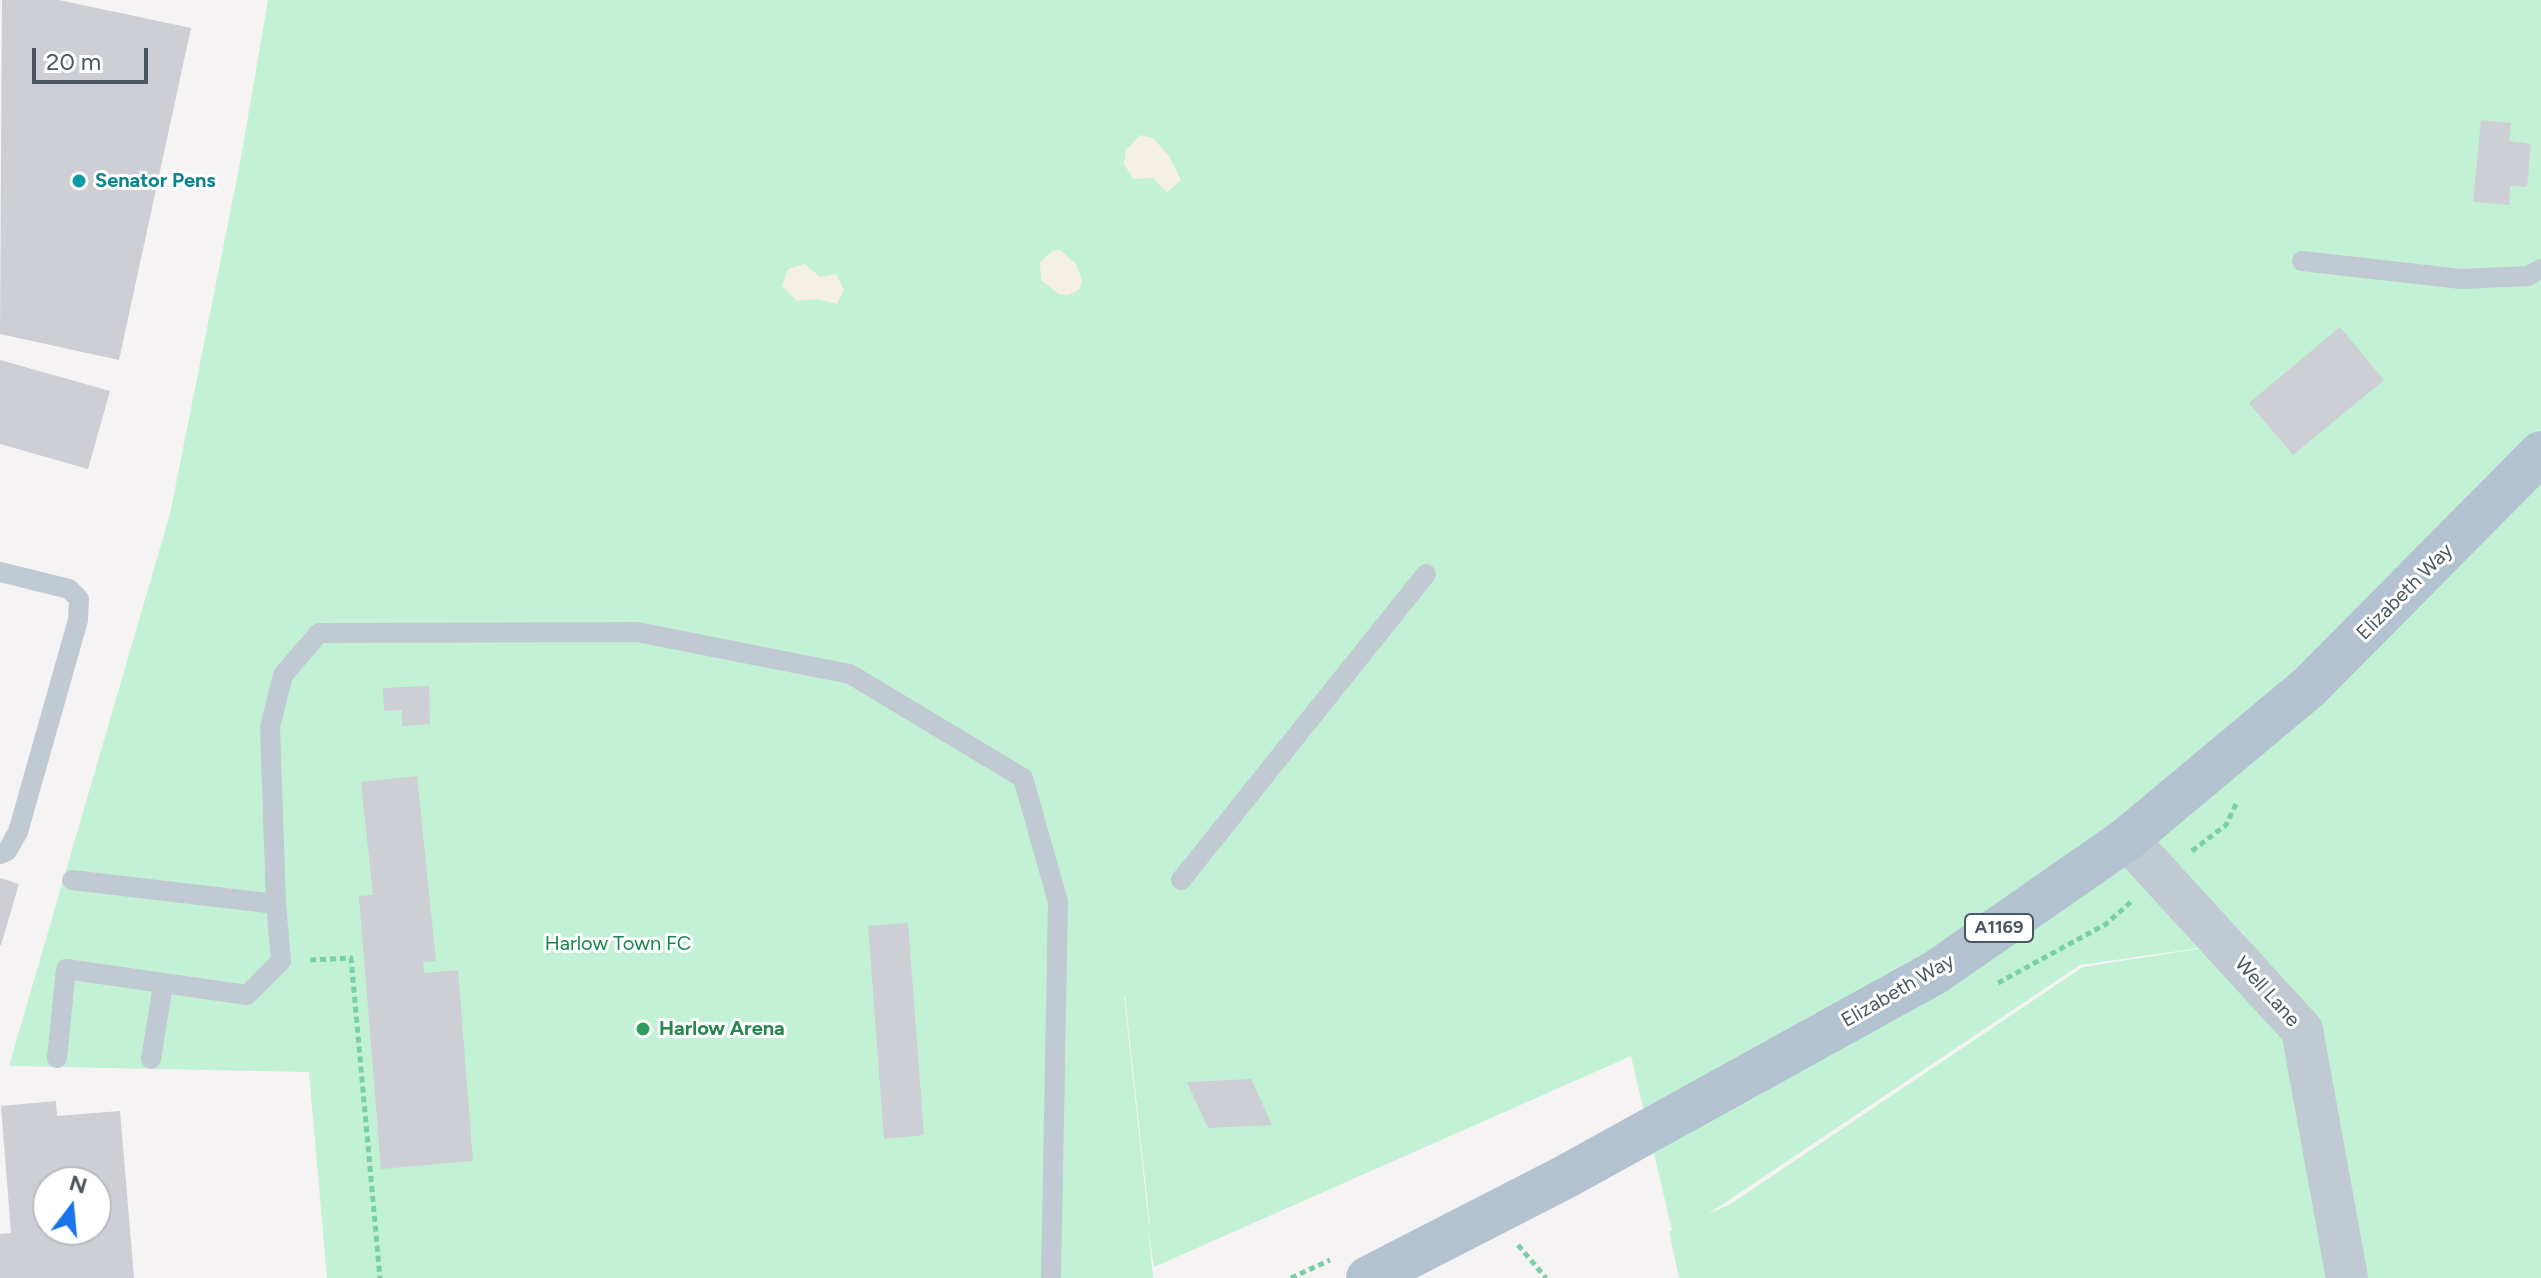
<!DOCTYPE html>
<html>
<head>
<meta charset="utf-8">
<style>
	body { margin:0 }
	#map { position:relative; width:2541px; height:1278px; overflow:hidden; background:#f5f3f3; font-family:Figtree,sans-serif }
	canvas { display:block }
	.north { position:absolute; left:32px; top:1166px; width:80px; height:80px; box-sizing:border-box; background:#fff; border:2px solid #b7bbc0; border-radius:50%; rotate:16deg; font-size:22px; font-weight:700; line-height:32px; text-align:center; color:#4a5661 }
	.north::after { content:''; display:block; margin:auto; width:28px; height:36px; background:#1a73e8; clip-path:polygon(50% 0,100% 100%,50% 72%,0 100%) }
	.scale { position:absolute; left:32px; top:48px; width:116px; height:36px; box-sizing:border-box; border:4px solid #4a5661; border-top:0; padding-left:10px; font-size:24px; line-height:28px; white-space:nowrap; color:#4a5661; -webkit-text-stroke:6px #fff; paint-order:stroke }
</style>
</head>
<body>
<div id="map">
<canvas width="2541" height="1278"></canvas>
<div class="north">N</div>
<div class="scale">20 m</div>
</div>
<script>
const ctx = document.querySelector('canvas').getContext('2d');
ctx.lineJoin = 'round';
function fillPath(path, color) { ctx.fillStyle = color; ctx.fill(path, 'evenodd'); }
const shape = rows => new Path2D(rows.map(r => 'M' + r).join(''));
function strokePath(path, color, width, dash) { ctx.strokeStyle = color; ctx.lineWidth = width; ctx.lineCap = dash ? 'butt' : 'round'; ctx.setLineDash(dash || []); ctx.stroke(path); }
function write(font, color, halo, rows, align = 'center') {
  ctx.font = font + ' Figtree,sans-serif'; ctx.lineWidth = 6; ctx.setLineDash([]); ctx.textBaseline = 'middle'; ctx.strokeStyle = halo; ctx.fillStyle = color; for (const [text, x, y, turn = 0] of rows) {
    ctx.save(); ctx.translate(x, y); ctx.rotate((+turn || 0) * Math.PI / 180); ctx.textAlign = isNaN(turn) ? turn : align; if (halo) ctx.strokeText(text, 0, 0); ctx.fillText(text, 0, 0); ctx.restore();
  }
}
fillPath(shape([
	[268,0,2541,0,2541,1278,1679,1278,1669,1231,1672,1230,1631,1056,1154,1267,1148,1228,1153,1278,327,1278,309,1072,9,1066,170,514,240,163],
	[2255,940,2083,967,1729,1205,1708,1214,2080,965],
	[1125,996,1150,1225,1149,1226,1124,996]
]), '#c3f1d5');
fillPath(shape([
	[1140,135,1153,138,1169,156,1181,180,1167,192,1153,178,1133,179,1124,164,1126,150],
	[1060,250,1076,264,1082,280,1079,290,1068,295,1059,294,1041,280,1040,262,1052,251],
	[805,264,820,277,836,274,844,290,837,304,817,299,797,301,782,286,788,269]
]), '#f5f0e5');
fillPath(shape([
	[2,0,59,0,191,28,119,360,0,334],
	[2481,120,2511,123,2509,141,2531,144,2527,187,2510,186,2509,205,2473,202],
	[2340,327,2384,380,2293,455,2249,403],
	[0,360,110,391,88,469,0,444],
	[429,686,430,724,402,726,402,710,384,711,383,688],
	[417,776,436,961,423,962,424,973,458,970,473,1161,381,1169,359,896,373,895,361,782],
	[0,878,19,884,1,945,0,945],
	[908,923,924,1135,884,1139,868,926],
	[1251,1079,1272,1125,1208,1128,1187,1082],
	[56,1101,57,1116,120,1111,134,1278,0,1278,0,1234,11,1233,1,1106],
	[48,1182,96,1182,96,1230,48,1230]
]), '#cdcfd5');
strokePath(shape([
	[2192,851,2226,825,2236,804],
	[310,960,351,958,380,1278],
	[1998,983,2106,924,2132,901],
	[1518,1245,1546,1278],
	[1291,1278,1330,1260]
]), '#7ad0a6', 5, [6, 4]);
strokePath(shape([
	[2302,261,2461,279,2528,276,2541,269],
	[0,572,69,589,79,599,78,620,18,832,7,851,0,854],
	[72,880,276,904],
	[1181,880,1426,574],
	[57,1058,66,969,247,995,281,961,276,904,270,727,283,675,319,633,637,632,850,674,1023,778,1058,902,1051,1278],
	[151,1059,163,985]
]), '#c1cad2', 20);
strokePath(shape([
	[2127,839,2302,1030,2347,1278]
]), '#c1cad2', 42);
strokePath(shape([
	[1368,1278,1565,1177,1936,972,2127,839,2309,687,2541,453]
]), '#b3c2d1', 44);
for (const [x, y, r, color] of [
	[79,181,8,"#0f9aa8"],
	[643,1029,8,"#2e9e5b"]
]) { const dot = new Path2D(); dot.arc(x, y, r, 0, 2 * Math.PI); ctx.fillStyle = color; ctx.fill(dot); strokePath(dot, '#fff', 3); }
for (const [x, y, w] of [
	[1999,928,68]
]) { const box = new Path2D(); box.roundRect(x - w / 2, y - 14, w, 28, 6); ctx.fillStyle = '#fff'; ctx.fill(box); strokePath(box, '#4a5661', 2); }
write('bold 18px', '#4a5661', null, [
	["A1169",1999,928]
]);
write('bold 20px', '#0d838f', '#fff', [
	["Senator Pens",95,181]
], 'left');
write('20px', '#4a5661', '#fff', [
	["Elizabeth Way",2405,592,-45],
	["Elizabeth Way",1898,991,-30],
	["Well Lane",2267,992,48]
]);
write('20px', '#17864f', '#fff', [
	["Harlow Town FC",618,944]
]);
write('bold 20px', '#27864d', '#fff', [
	["Harlow Arena",659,1029]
], 'left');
</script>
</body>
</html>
